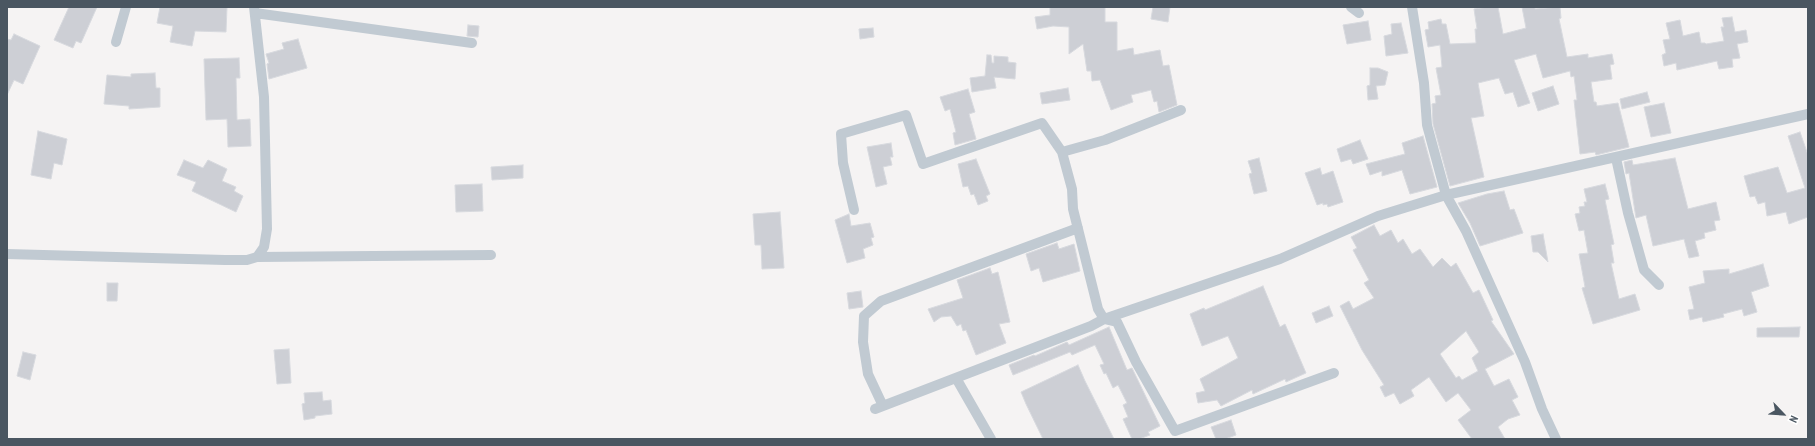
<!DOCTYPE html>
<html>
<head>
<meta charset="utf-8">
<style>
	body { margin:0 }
	#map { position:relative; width:1815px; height:446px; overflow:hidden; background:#f5f3f3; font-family:"PT Sans Narrow",sans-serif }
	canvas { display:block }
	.frame { position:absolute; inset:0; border:8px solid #4a5661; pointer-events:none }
	.north { position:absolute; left:1763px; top:394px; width:40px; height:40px; -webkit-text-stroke:3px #fff; paint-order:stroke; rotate:115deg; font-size:11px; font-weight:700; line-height:16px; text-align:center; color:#4a5661 }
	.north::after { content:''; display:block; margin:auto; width:14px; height:18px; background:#4a5661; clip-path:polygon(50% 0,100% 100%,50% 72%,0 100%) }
</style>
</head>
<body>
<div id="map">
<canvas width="1815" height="446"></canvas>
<div class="frame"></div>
<div class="north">N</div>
</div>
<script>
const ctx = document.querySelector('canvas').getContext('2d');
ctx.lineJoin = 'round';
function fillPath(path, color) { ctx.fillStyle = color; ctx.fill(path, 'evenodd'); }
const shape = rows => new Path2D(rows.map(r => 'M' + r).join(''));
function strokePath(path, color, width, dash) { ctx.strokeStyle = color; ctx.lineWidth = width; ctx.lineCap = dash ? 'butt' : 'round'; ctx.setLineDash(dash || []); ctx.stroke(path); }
const building = shape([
	[69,7,97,7,81,43,76,41,73,48,54,40,69,7],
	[160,7,227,7,226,32,195,31,192,46,170,42,173,26,157,23,160,7],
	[1050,7,1105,7,1105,22,1117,22,1117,51,1133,48,1134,55,1160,50,1163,66,1169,65,1177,105,1159,112,1157,101,1154,102,1151,90,1131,95,1133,102,1111,110,1100,80,1092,81,1091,71,1087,71,1083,44,1069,54,1069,27,1053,26,1037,29,1035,17,1050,15,1050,7],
	[1153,7,1170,7,1168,22,1151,19,1153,7],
	[1488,7,1498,7,1503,34,1526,28,1522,7,1535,7,1535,9,1560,7,1561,18,1559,19,1567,57,1588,54,1588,58,1612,54,1614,64,1610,65,1612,79,1591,82,1594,102,1596,102,1597,106,1618,103,1629,147,1596,155,1595,152,1580,154,1574,100,1577,100,1574,76,1571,77,1570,71,1543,78,1536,54,1514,60,1530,103,1518,107,1513,92,1505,94,1499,78,1478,83,1484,116,1471,118,1484,177,1450,186,1433,124,1432,104,1436,103,1435,96,1441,95,1436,68,1442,67,1440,45,1428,47,1425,30,1429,29,1428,22,1441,19,1442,24,1446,24,1450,44,1476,43,1475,29,1477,29,1474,9,1488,7],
	[1732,17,1735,32,1746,30,1748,42,1737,44,1740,58,1732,59,1733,67,1719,69,1717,61,1677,70,1676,63,1664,66,1662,55,1666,53,1663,40,1670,39,1666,23,1680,20,1683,36,1699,32,1701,43,1705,43,1706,44,1724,41,1721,27,1724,27,1722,18,1732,17],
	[1368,21,1371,40,1347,44,1343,25,1368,21],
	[1401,23,1408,53,1386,56,1384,36,1392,34,1391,24,1401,23],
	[468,25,479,26,478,37,467,36,468,25],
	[873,28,874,37,860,39,859,29,873,28],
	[14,34,40,46,23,84,14,80,7,95,7,39,11,40,14,34],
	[298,39,307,68,269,79,267,64,269,63,266,54,284,49,282,43,298,39],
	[987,55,991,55,992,63,994,63,994,56,1008,57,1008,62,1016,63,1015,79,994,77,996,88,972,92,970,78,985,76,987,55],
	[239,58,240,78,236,78,237,120,250,119,251,146,228,147,227,119,206,120,204,59,239,58],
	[1370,68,1378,68,1388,72,1385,85,1376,86,1378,99,1368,100,1367,86,1370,85,1370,68],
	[155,73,156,88,160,88,160,107,129,109,129,106,104,104,107,75,131,77,131,74,155,73],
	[1553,86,1559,104,1538,111,1532,93,1553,86],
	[1068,88,1070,100,1042,104,1040,93,1068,88],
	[968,89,975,112,969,114,976,139,955,145,953,133,956,132,950,109,945,111,940,97,968,89],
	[1647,92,1650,102,1622,109,1620,99,1647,92],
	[1664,103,1671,133,1651,137,1644,107,1664,103],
	[38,131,67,139,62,165,54,163,51,179,31,175,38,131],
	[1800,132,1808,155,1808,217,1789,224,1786,212,1767,216,1765,202,1758,204,1755,196,1750,197,1744,176,1778,167,1787,193,1805,188,1788,136,1800,132],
	[1423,136,1437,187,1410,194,1402,170,1382,176,1382,171,1370,175,1366,164,1405,154,1402,143,1423,136],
	[1360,140,1368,159,1353,164,1351,159,1341,162,1337,149,1360,140],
	[891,143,893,157,890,157,892,165,883,167,887,184,876,187,867,147,891,143],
	[1259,158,1267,191,1254,194,1249,174,1252,173,1248,161,1259,158],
	[1675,158,1688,209,1716,202,1720,220,1714,221,1716,230,1704,233,1705,238,1695,241,1699,256,1689,258,1684,239,1653,246,1646,215,1636,218,1629,173,1626,174,1624,162,1632,160,1633,165,1675,158],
	[976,159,990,194,986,196,988,201,978,205,974,194,971,195,968,186,963,187,958,164,976,159],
	[184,160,203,168,208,160,227,169,222,181,236,187,234,191,243,196,236,212,192,191,196,182,177,175,184,160],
	[523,165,523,178,492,180,491,167,523,165],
	[1320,168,1322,175,1333,171,1343,202,1328,207,1327,204,1323,205,1323,203,1317,205,1305,173,1320,168],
	[482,184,483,211,456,212,455,185,482,184],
	[1605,184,1609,199,1605,200,1614,244,1611,245,1614,263,1611,263,1619,299,1635,294,1640,310,1593,324,1582,288,1585,287,1579,254,1588,253,1584,230,1579,231,1575,214,1580,213,1579,207,1585,206,1584,202,1587,202,1584,189,1605,184],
	[1504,191,1510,210,1514,209,1523,233,1480,246,1470,223,1458,203,1487,194,1504,191],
	[780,212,784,268,762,269,761,245,755,245,753,214,780,212],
	[849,214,851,226,870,223,874,237,871,238,873,245,863,249,865,258,847,263,835,220,849,214],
	[1374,225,1380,236,1391,230,1398,243,1403,239,1412,254,1420,249,1433,267,1442,258,1451,267,1456,263,1473,293,1479,290,1493,320,1491,321,1514,354,1485,369,1494,386,1509,379,1518,397,1512,400,1520,415,1508,419,1498,427,1505,439,1472,439,1458,420,1471,410,1458,393,1446,402,1429,377,1411,390,1414,396,1400,404,1394,393,1385,397,1380,387,1384,385,1362,350,1340,306,1349,301,1353,309,1374,298,1364,283,1369,280,1353,250,1357,248,1351,237,1374,225],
	[1466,331,1479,352,1472,358,1478,371,1462,380,1459,376,1456,378,1440,354,1466,331],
	[1543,234,1548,262,1538,252,1533,252,1531,236,1543,234],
	[1057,243,1059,249,1074,244,1080,271,1043,282,1039,268,1031,271,1026,254,1057,243],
	[1763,264,1769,286,1751,292,1757,312,1744,316,1742,309,1723,314,1724,317,1703,322,1702,317,1690,320,1688,310,1694,309,1689,287,1705,283,1703,271,1729,269,1729,274,1763,264],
	[990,268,992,274,998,272,1010,322,999,324,1006,343,976,355,966,330,963,331,961,324,957,326,951,316,941,317,934,322,928,309,963,298,957,280,990,268],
	[107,283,118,283,117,301,107,301,107,283],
	[1263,286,1280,327,1285,324,1306,373,1286,382,1285,379,1253,394,1252,390,1221,406,1217,400,1198,403,1196,393,1205,391,1200,379,1238,358,1228,336,1202,346,1190,314,1204,308,1205,310,1263,286],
	[861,291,863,307,849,309,847,293,861,291],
	[1329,306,1333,316,1316,323,1312,313,1329,306],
	[1109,327,1127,370,1132,368,1160,426,1148,432,1150,435,1139,439,1132,439,1123,419,1128,417,1123,405,1127,403,1118,385,1113,388,1106,373,1104,374,1100,365,1104,364,1095,345,1072,355,1070,352,1013,375,1009,365,1034,355,1035,356,1067,342,1069,345,1109,327],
	[1800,327,1799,337,1757,337,1757,328,1800,327],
	[289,349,291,383,277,384,274,350,289,349],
	[23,352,36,355,30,380,17,376,23,352],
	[1078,365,1085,381,1114,439,1043,439,1026,404,1021,392,1078,365],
	[322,392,323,401,331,400,332,414,315,416,315,418,304,420,302,404,305,403,304,393,322,392],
	[1231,420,1236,435,1225,439,1216,439,1211,427,1231,420]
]);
fillPath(building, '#cdcfd5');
strokePath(building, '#d7d9de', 1);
strokePath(shape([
	[1351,7,1359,13],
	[1412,7,1424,83,1427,125,1446,195,1466,231,1525,362,1542,409,1556,439],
	[255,13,472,43],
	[116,42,126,7],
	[1062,152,1105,140,1181,110],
	[1616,158,1628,213,1644,270,1659,285],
	[854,210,843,163,841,134,906,115,923,164,1042,123,1062,152,1072,189,1073,209,1098,309,1104,319,1117,322,1136,362,1175,431,1334,373],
	[7,254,225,260,247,260,257,257,264,247,267,229,264,97,254,7],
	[257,257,491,255],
	[956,378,991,439],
	[883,406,868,374,863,342,864,316,881,301,1078,228],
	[875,409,1091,326,1104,319,1280,259,1378,216,1446,195,1808,114]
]), '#c1cad2', 10);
</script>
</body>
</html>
